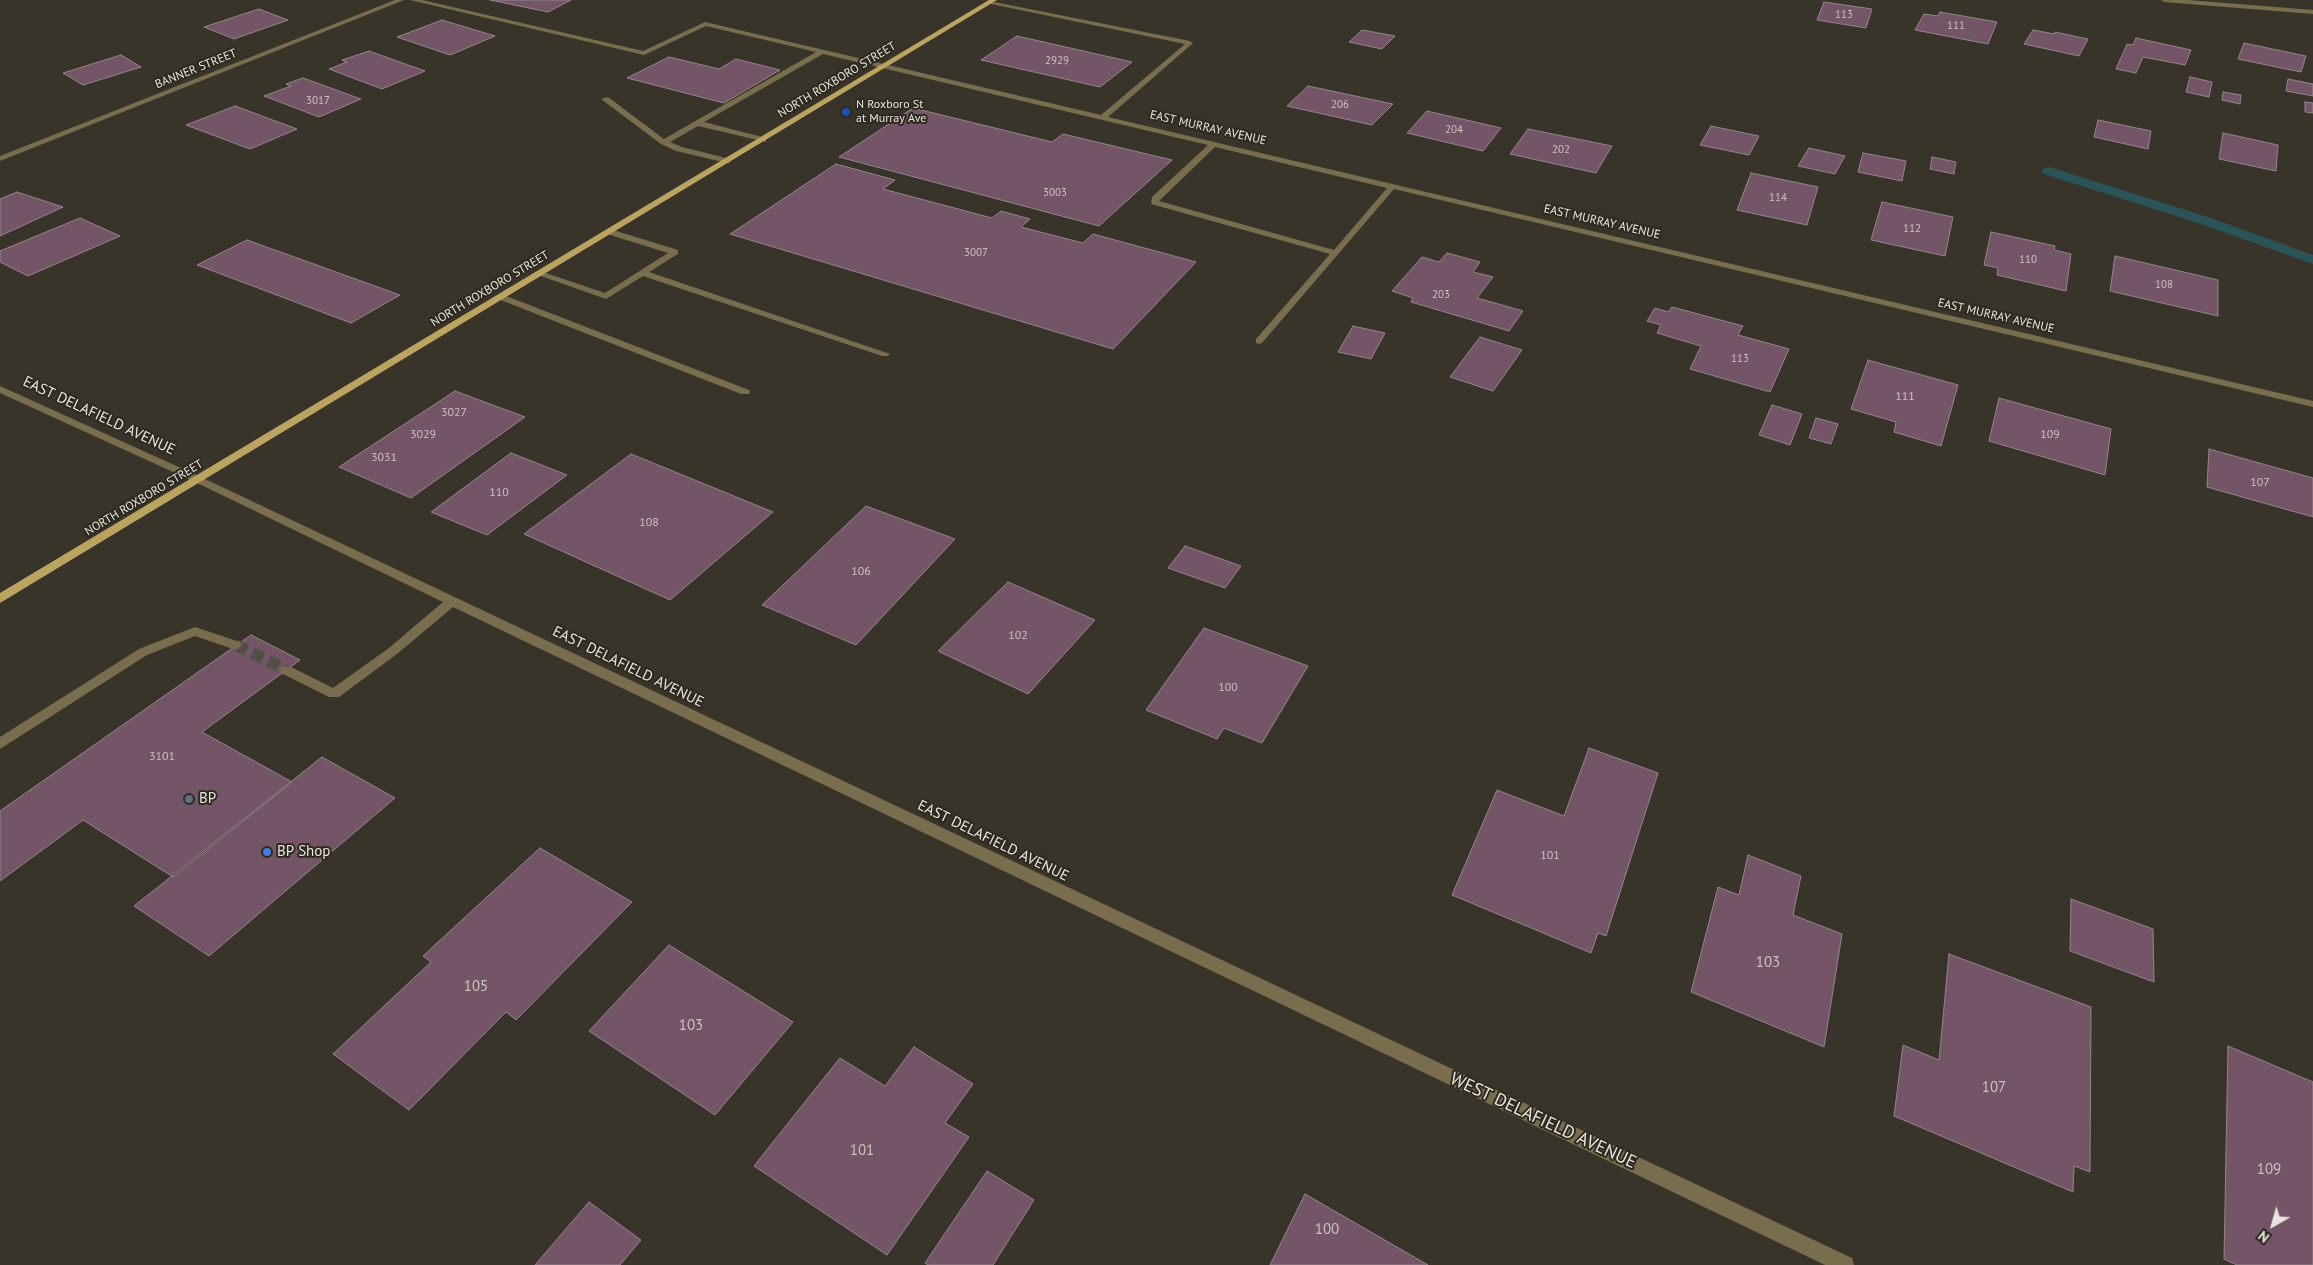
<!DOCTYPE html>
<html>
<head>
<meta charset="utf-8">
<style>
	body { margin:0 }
	#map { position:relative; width:2313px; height:1265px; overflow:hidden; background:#383429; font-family:"PT Sans",sans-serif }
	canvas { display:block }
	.north { position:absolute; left:2248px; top:1200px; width:50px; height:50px; -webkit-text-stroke:4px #2e2a1f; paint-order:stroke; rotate:218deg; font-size:14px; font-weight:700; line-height:20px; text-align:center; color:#e8e5de }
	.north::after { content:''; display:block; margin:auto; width:18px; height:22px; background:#e8e5de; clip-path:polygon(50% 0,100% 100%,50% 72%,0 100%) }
</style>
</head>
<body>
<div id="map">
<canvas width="2313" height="1265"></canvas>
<div class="north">N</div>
</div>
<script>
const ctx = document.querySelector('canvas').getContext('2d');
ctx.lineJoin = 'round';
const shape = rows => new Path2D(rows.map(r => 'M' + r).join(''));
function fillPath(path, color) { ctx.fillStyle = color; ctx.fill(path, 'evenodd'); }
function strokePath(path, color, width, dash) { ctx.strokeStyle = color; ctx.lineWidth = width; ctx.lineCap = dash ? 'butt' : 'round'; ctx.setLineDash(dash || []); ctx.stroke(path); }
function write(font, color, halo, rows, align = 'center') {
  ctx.font = font + ' "PT Sans",sans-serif'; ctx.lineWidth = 4; ctx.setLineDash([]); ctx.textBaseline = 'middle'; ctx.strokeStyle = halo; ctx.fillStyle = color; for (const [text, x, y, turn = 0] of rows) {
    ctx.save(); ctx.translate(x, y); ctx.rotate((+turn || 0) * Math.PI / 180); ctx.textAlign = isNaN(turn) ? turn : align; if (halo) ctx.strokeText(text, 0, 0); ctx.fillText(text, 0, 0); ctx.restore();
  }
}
fillPath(shape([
	[2049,167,2208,217,2313,255,2313,264,2198,223,2044,174,2042,171,2044,168,2049,167]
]), '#2a5458');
const building = shape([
	[490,0,571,0,548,12,490,0],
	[1824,2,1872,9,1866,28,1817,20,1824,2],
	[259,9,288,20,234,39,204,27,259,9],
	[1940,12,1997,22,1988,44,1915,30,1924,14,1938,16,1940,12],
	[442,20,495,36,450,55,397,37,442,20],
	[1362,30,1395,36,1382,49,1349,42,1362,30],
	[2033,30,2054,34,2055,32,2088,39,2079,56,2024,44,2033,30],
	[1017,36,1132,62,1100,87,981,60,1017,36],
	[2136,38,2191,50,2185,65,2143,57,2136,73,2116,69,2127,44,2133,45,2136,38],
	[2244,43,2306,56,2301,72,2238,59,2244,43],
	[369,51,425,71,382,89,329,69,347,62,342,60,369,51],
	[121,55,141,67,83,85,63,73,121,55],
	[669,57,719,69,736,59,780,70,724,103,627,78,669,57],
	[2190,77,2212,82,2209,97,2186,92,2190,77],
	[303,78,361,99,319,117,264,96,291,86,286,84,303,78],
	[2288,79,2313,84,2313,96,2286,91,2288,79],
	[1308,86,1393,104,1372,125,1287,106,1308,86],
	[2223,92,2241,95,2240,104,2222,100,2223,92],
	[2305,102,2313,103,2313,113,2305,112,2305,102],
	[235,106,297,129,250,149,186,125,235,106],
	[913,108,1052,142,1063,134,1172,160,1099,226,839,157,913,108],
	[1427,111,1501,128,1483,151,1407,133,1427,111],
	[2098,120,2151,131,2148,149,2094,137,2098,120],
	[1711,126,1759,136,1749,155,1700,145,1711,126],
	[1528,129,1612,146,1596,173,1510,154,1528,129],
	[2223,133,2278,145,2276,171,2219,159,2223,133],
	[1809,148,1845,156,1835,174,1798,166,1809,148],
	[1863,153,1906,161,1902,181,1858,172,1863,153],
	[1932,157,1956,162,1954,174,1930,169,1932,157],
	[836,164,895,180,883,189,992,218,1001,211,1030,219,1021,227,1083,243,1093,234,1196,262,1113,349,730,234,836,164],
	[1751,173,1818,187,1807,225,1737,210,1751,173],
	[17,192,63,207,0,236,0,199,17,192],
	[1882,202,1953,217,1945,256,1871,240,1882,202],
	[80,218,120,236,28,276,0,262,0,251,80,218],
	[1991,232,2055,246,2054,250,2071,254,2066,291,1997,275,1998,268,1984,265,1991,232],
	[247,240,400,295,351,323,197,265,247,240],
	[1447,253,1480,262,1473,272,1493,277,1477,298,1523,311,1509,331,1411,302,1413,298,1392,291,1422,257,1439,262,1447,253],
	[2115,256,2218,280,2218,316,2110,291,2115,256],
	[1672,307,1743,326,1738,335,1789,349,1770,392,1690,369,1701,346,1657,333,1661,325,1647,321,1655,308,1668,312,1672,307],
	[1353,326,1385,333,1371,359,1338,352,1353,326],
	[1480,337,1522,350,1493,391,1450,377,1480,337],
	[1868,360,1958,385,1941,446,1894,432,1896,422,1851,409,1868,360],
	[455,391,525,417,411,498,339,467,455,391],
	[1999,398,2111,429,2105,475,1989,441,1999,398],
	[1772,405,1802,414,1790,445,1759,435,1772,405],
	[1816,418,1838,424,1831,444,1809,438,1816,418],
	[2209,449,2313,478,2313,517,2207,487,2209,449],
	[511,453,567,475,487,535,431,512,511,453],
	[631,454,773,512,670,600,524,534,631,454],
	[866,506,955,539,856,645,762,605,866,506],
	[1185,546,1241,566,1225,588,1168,568,1185,546],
	[1008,582,1095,620,1028,694,938,651,1008,582],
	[1204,628,1308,666,1262,743,1224,728,1217,739,1146,710,1204,628],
	[251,635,300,660,202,732,292,782,173,877,83,820,0,881,0,811,251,635],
	[1589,748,1658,773,1606,936,1598,933,1591,953,1452,895,1497,790,1564,816,1589,748],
	[322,757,395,798,209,956,134,906,322,757],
	[540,848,632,902,516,1020,506,1012,409,1110,333,1054,431,962,423,956,540,848],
	[1748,855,1801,876,1793,915,1842,934,1824,1047,1691,992,1718,887,1739,895,1748,855],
	[2071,899,2153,929,2154,982,2070,951,2071,899],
	[669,945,793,1022,715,1115,589,1031,669,945],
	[1949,954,2091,1007,2090,1172,2074,1166,2073,1192,1894,1116,1903,1045,1939,1060,1949,954],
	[2228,1046,2313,1082,2313,1265,2237,1265,2224,1259,2228,1046],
	[914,1047,973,1084,945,1123,969,1137,887,1255,754,1166,840,1058,885,1086,914,1047],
	[987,1171,1034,1200,993,1265,928,1265,925,1263,987,1171],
	[1305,1194,1428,1265,1270,1265,1305,1194],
	[589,1202,641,1240,620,1265,535,1265,589,1202]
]);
fillPath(building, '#745567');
strokePath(building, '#94858d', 1);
strokePath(shape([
	[236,645,286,670]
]), '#524f44', 12, [12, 6]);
fillPath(shape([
	[395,0,404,0,0,161,0,156,395,0],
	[410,0,422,0,643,51,705,22,1101,115,1185,44,991,4,989,3,989,1,1190,41,1193,43,1192,44,1108,117,2313,401,2313,407,1394,189,1262,343,1259,344,1256,343,1256,339,1330,254,1151,204,1152,197,1208,145,823,54,704,122,766,138,766,142,698,126,670,142,682,147,730,159,730,163,727,163,676,151,661,144,601,99,608,97,664,139,816,52,706,26,644,55,410,0],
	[1215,147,1387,188,1334,250,1159,201,1215,147],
	[2161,0,2188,0,2313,10,2313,14,2164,2,2161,0],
	[607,230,613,230,678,250,678,254,649,272,890,354,888,356,882,356,643,276,606,299,535,274,543,272,605,293,668,253,607,234,607,230],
	[501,294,749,390,750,392,749,394,741,394,498,299,498,295,501,294],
	[0,386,203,478,1852,1258,1854,1265,1825,1265,453,607,397,654,339,697,329,697,281,673,280,670,281,667,291,667,333,688,389,648,443,602,195,482,0,393,0,386],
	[195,627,240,642,242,645,236,650,195,636,147,655,0,749,0,737,139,649,195,627]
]), '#786d4d');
fillPath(shape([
	[989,0,997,0,0,603,0,593,989,0]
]), '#bba360');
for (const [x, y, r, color] of [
	[846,112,5,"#1a4fb4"],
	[189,799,5,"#5c6f8a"],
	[267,852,5,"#3f7fe0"]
]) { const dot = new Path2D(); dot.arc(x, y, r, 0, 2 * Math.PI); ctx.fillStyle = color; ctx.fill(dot); strokePath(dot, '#2e2a1f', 2); }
write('11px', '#cbc1c0', null, [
	["113",1844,15],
	["111",1956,26],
	["2929",1057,61],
	["3017",318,101],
	["206",1340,105],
	["204",1454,130],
	["202",1561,150],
	["3003",1055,193],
	["114",1778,198],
	["112",1912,229],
	["3007",976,253],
	["110",2028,260],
	["108",2164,285],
	["203",1441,295],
	["113",1740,359]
]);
write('12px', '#e8e5de', '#2e2a1f', [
	["BANNER STREET",196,69,-22],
	["NORTH ROXBORO STREET",837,80,-31],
	["EAST MURRAY AVENUE",1208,128,13],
	["EAST MURRAY AVENUE",1602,222,13],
	["NORTH ROXBORO STREET",490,289,-31],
	["EAST MURRAY AVENUE",1996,316,13],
	["NORTH ROXBORO STREET",144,498,-31]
]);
write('12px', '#e8e5de', '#2e2a1f', [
	["N Roxboro St",856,105],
	["at Murray Ave",856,119]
], 'left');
write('12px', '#cbc1c0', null, [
	["111",1905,397],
	["3027",454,413],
	["3029",423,435],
	["109",2050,435],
	["3031",384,458],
	["107",2260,483],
	["110",499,493],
	["108",649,523],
	["106",861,572],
	["102",1018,636],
	["100",1228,688],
	["3101",162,757],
	["101",1550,856]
]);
write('15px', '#e8e5de', '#2e2a1f', [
	["EAST DELAFIELD AVENUE",99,416,25],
	["EAST DELAFIELD AVENUE",628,667,26],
	["EAST DELAFIELD AVENUE",993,841,26]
]);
write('15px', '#e8e5de', '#2e2a1f', [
	["BP",199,799],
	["BP Shop",277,852]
], 'left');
write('15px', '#cbc1c0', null, [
	["103",1768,963],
	["105",476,987],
	["103",691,1026],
	["107",1994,1088],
	["101",862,1151],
	["109",2269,1170],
	["100",1327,1230]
]);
write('18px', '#e8e5de', '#2e2a1f', [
	["WEST DELAFIELD AVENUE",1543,1121,25]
]);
</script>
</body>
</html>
